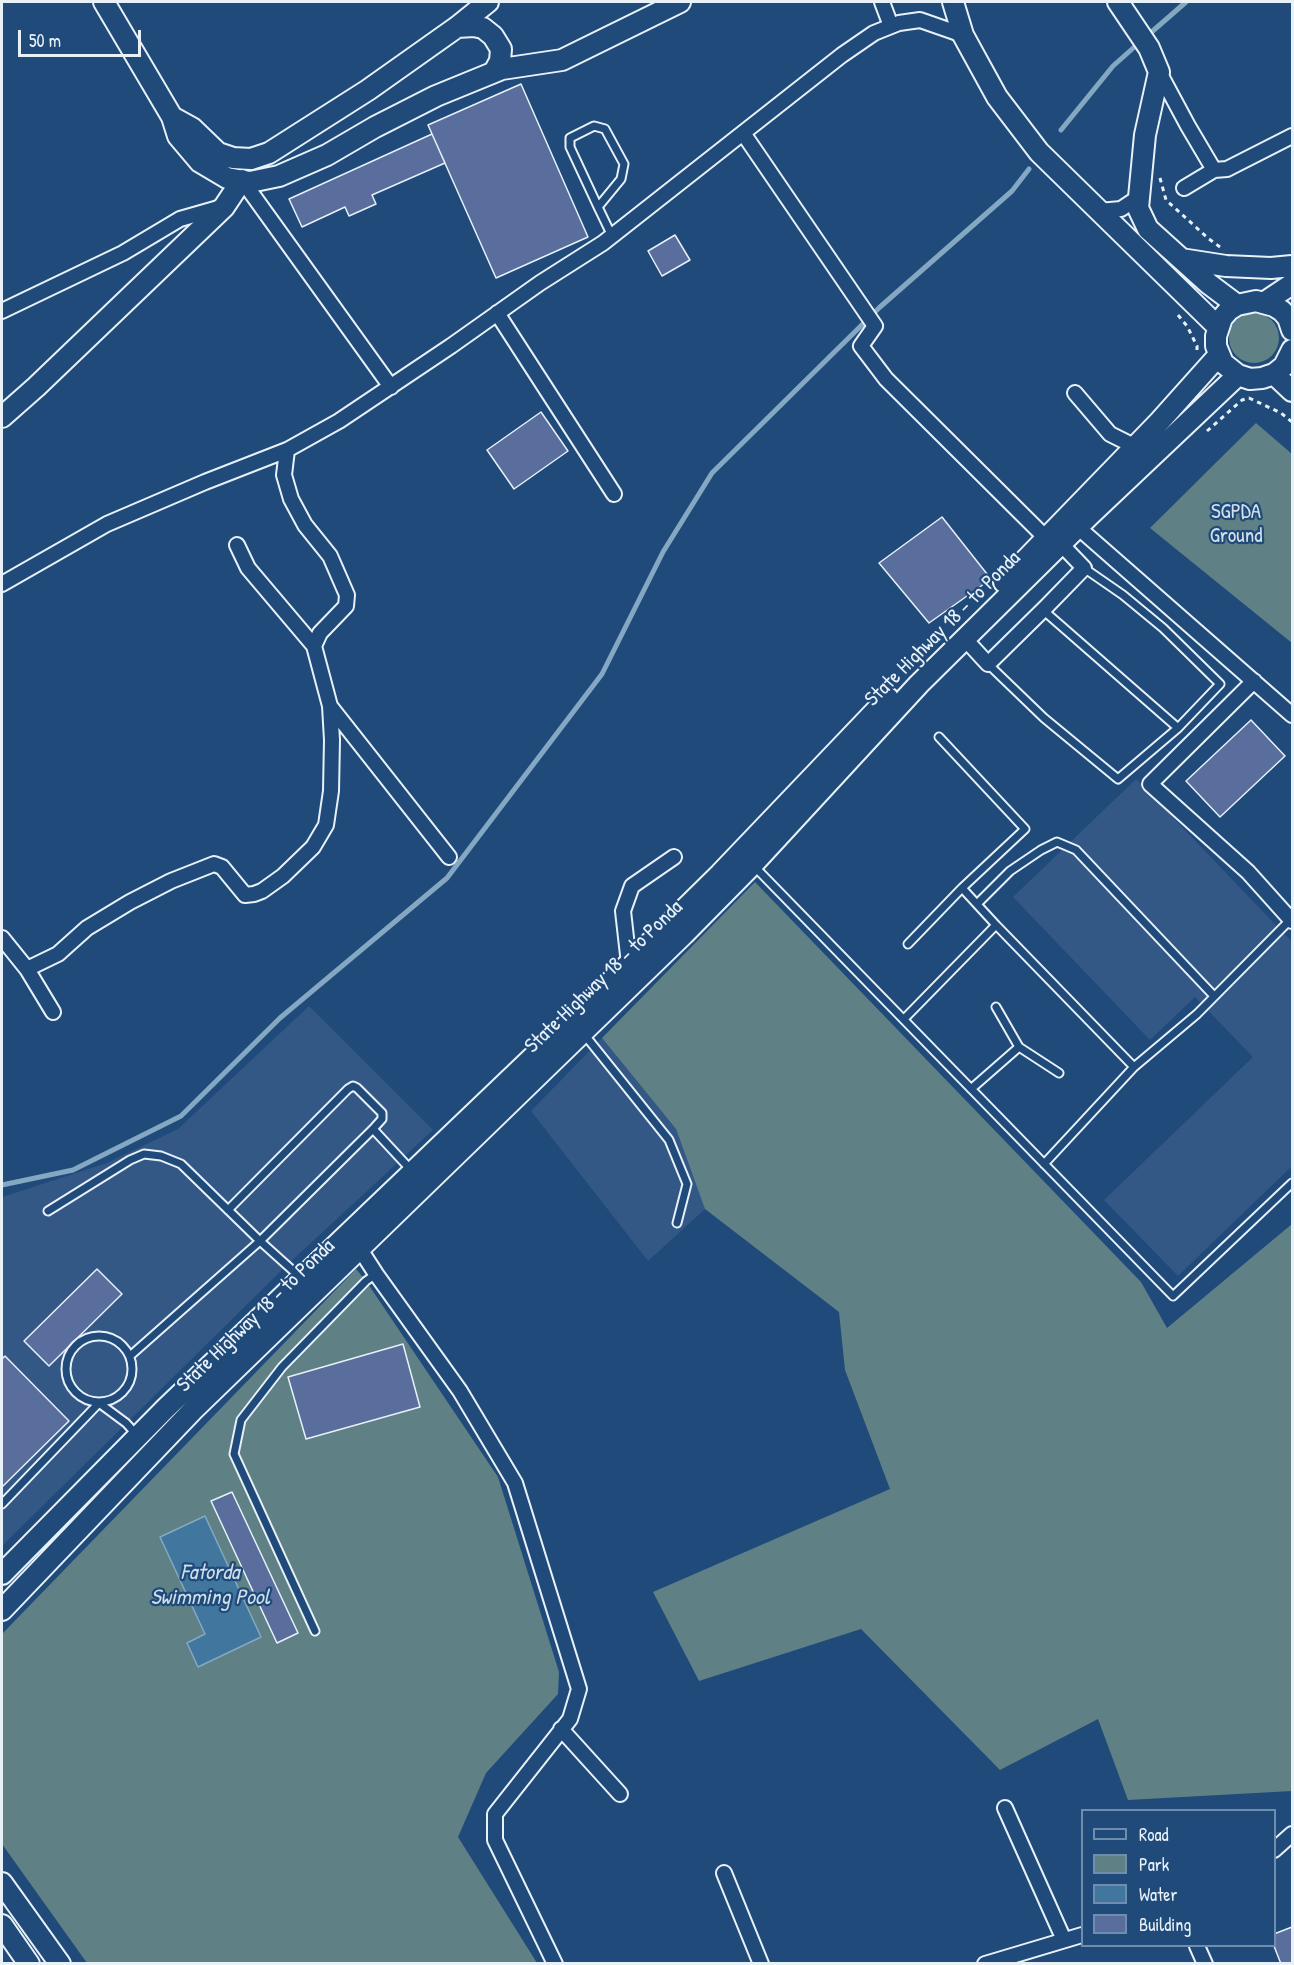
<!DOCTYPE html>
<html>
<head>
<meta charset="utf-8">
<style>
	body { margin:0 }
	#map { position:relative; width:1294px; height:1965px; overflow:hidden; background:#1f4a7a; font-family:"Patrick Hand",sans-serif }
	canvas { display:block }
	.frame { position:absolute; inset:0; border:3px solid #e8f1f8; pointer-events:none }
	.legend { position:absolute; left:1081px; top:1809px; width:195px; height:138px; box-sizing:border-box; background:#1f4a7a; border:2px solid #6f8dac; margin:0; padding:8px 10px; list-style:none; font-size:18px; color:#e8f1f8 }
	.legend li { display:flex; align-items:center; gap:12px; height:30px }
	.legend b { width:30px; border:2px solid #6f8dac }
	.scale { position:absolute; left:18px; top:30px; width:123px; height:27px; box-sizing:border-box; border:3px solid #e8f1f8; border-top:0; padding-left:8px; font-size:18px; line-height:21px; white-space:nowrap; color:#e8f1f8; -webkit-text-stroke:4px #1f4a7a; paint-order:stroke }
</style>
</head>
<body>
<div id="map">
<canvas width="1294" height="1965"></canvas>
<div class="frame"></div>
<ul class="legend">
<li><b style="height:8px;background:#1f4a7a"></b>Road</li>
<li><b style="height:16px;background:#5f8186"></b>Park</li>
<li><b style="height:16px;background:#41779e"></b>Water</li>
<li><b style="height:16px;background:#596e9d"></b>Building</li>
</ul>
<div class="scale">50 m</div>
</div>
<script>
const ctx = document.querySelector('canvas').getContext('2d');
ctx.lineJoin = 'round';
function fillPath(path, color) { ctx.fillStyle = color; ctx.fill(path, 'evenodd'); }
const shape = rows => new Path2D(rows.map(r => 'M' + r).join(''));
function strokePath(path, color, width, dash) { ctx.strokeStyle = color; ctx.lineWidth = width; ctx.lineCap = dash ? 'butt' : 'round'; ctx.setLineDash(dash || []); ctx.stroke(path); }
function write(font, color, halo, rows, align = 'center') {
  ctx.font = font + ' "Patrick Hand",sans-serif'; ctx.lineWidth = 4.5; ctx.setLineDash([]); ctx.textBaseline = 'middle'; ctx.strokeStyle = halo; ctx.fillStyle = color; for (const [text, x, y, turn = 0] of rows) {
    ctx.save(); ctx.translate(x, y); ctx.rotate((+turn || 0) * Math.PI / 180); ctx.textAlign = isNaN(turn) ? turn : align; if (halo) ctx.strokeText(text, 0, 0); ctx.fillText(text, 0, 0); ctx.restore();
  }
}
fillPath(shape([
	[1136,779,1292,942,1292,1166,1178,1276,1104,1200,1253,1057,1195,997,1150,1040,1013,897],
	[309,1006,433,1130,287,1265,2,1546,2,1197,107,1163,178,1129],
	[602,1038,676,1129,705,1209,648,1261,531,1111]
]), '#345886');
fillPath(shape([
	'1229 338a25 25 0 1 1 50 0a25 25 0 1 1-50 0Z',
	[1256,423,1292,454,1292,643,1150,528],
	[755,882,1141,1282,1167,1328,1292,1224,1292,1791,1128,1800,1098,1719,1000,1770,861,1629,699,1681,653,1592,890,1489,845,1370,839,1312,705,1209,676,1129,602,1038],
	[356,1269,366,1281,498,1477,559,1672,558,1694,486,1773,458,1837,537,1963,87,1963,2,1844,2,1634]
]), '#5f8186');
const water = shape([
	[205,1516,261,1637,198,1667,187,1643,205,1634,160,1537,205,1516]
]);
fillPath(water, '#41779e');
strokePath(water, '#84a8c2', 1.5);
strokePath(shape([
	[1147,36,1186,2],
	[1061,130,1113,66,1140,42],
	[2,1185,73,1170,181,1116,280,1018,447,878,602,674,663,552,712,473,880,307,1012,191,1029,169]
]), '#84a8c2', 5);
const building = shape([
	[521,84,588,237,496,278,428,125,521,84],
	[432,134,445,163,372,195,376,204,349,216,345,207,302,227,289,199,432,134],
	[675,235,690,260,662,276,648,251,675,235],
	[541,412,568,451,514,489,487,450,541,412],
	[942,517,991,579,929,623,879,563,942,517],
	[1251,720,1285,756,1220,817,1186,781,1251,720],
	[97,1269,122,1294,49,1366,24,1341,97,1269],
	[403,1344,420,1407,306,1439,288,1377,403,1344],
	[5,1356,69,1421,2,1487,2,1359,5,1356],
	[232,1492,298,1633,277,1643,211,1501,232,1492],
	[1292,1927,1292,1964,1281,1964,1274,1946,1274,1934,1292,1927]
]);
fillPath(building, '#596e9d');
strokePath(building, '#e8f1f8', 1.5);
const service = shape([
	[598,207,621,179,624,164,605,129,594,126,570,138,570,147,598,207,612,236],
	[1043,610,1178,728,1220,684,1163,628,1123,595,1084,568],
	[988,664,1044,718,1118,779,1178,728],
	[939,737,1025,829,962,888],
	[754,866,1173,1296,1292,1183],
	[977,904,1010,871,1041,850,1057,842,1076,850,1214,996],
	[908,944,962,888,996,925],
	[996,1007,1019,1047],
	[904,1019,996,925,1134,1067],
	[584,1034,669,1140,687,1184,677,1223],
	[971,1089,1019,1047,1059,1073],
	[373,1129,412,1171],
	[1044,1164,1134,1067,1197,1014,1291,919],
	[48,1211,130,1160,144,1154,161,1156,181,1164,260,1241,300,1277],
	'66 1369a33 33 0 1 1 66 0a33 33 0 1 1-66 0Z',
	[130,1356,260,1241,373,1129,382,1119,382,1113,357,1088,353,1086,348,1089,228,1210],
	[2,1504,99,1403,126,1423,136,1434],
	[315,1631,234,1454,241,1420,282,1367,366,1281,376,1274]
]);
const minor = shape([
	[882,2,891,26],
	[1159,72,1188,126,1214,170,1227,169,1292,136],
	[743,133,875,326,861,346,886,379,1047,539],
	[242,180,391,387],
	[1184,188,1214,170],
	[1099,211,1121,209,1139,197],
	[2,311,123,253,180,219,222,207],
	[497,313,614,494],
	[1075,393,1110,434,1136,447],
	[1073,523,1292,715],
	[237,545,248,568,314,646],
	[2,584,107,524,205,482,287,450,339,421,451,346,540,283,603,243,842,55,874,33,899,23,920,20,963,35],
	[965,639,988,664,1046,607,1084,568,1061,544],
	[1254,681,1150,784,1248,872,1292,921],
	[330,706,449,857],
	[2,938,27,969,58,954,87,928,130,902,171,881,214,864,222,867,245,895,254,894,262,891,283,876,313,847,326,825,331,791,332,740,330,706,314,646,320,633,346,606,347,595,330,556,305,525,291,499,284,475,287,450],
	[629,964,623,911,632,886,674,857],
	[27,969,53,1012],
	[356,1243,376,1274,460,1391,515,1483,579,1689,570,1719,495,1814,495,1840,555,1964],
	[561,1729,620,1794],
	[1005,1808,1064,1940],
	[1274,1850,1292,1834],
	[724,1873,761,1964],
	[1197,1946,1205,1964],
	[985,1964,1082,1935]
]);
const secondary = shape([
	[104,2,172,117,178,136,200,162,227,178,250,182,279,176,327,155,375,127,436,96,502,69,562,60,680,2],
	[953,2,963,35,997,97,1039,152,1218,327],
	[1118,2,1149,48,1159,72,1145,135,1138,208,1148,229,1209,284,1237,305],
	[457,27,474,26,483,28,493,36,501,49,500,61,494,72],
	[172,117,192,128,218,153,233,158,251,159,269,153,368,90,457,27,488,2],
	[1181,259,1226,266,1271,268,1292,266],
	[1265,302,1292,284],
	[1292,330,1288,318,1282,311,1274,306,1256,301,1237,305,1229,310,1222,318,1216,336,1216,346,1223,363,1238,375,1250,379,1262,378,1274,374,1284,366,1292,350],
	[1274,374,1292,391],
	[2,417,36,387,224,207,242,180],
	[1004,582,1160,421,1219,355],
	[2,1574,166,1408,578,1014,720,874,888,698],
	[2,1610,193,1410,684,934,753,864,919,684,1090,515,1238,375],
	[2,1883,60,1964],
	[2,1925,29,1964]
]);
strokePath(service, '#e8f1f8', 11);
strokePath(minor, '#e8f1f8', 18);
strokePath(secondary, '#e8f1f8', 24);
strokePath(shape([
	[1160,178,1166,200,1209,239,1220,247],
	[1178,315,1187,326,1197,346,1197,354],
	[1207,431,1242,400,1249,398,1281,413,1292,422]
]), '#e8f1f8', 3, [4.5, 4.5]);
strokePath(service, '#1f4a7a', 7);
strokePath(minor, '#1f4a7a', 14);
strokePath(secondary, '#1f4a7a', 20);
write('21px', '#d3e0e7', '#1f4a7a', [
	["SGPDA",1236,512],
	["Ground",1236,536]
]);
write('21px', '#e8f1f8', '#1f4a7a', [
	["State Highway 18 - to Ponda",943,629,-45],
	["State Highway 18 - to Ponda",604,977,-44],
	["State Highway 18 - to Ponda",256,1316,-44]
]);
write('italic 22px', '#cfdfea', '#1f4a7a', [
	["Fatorda",210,1573],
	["Swimming Pool",210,1598]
]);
</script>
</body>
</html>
